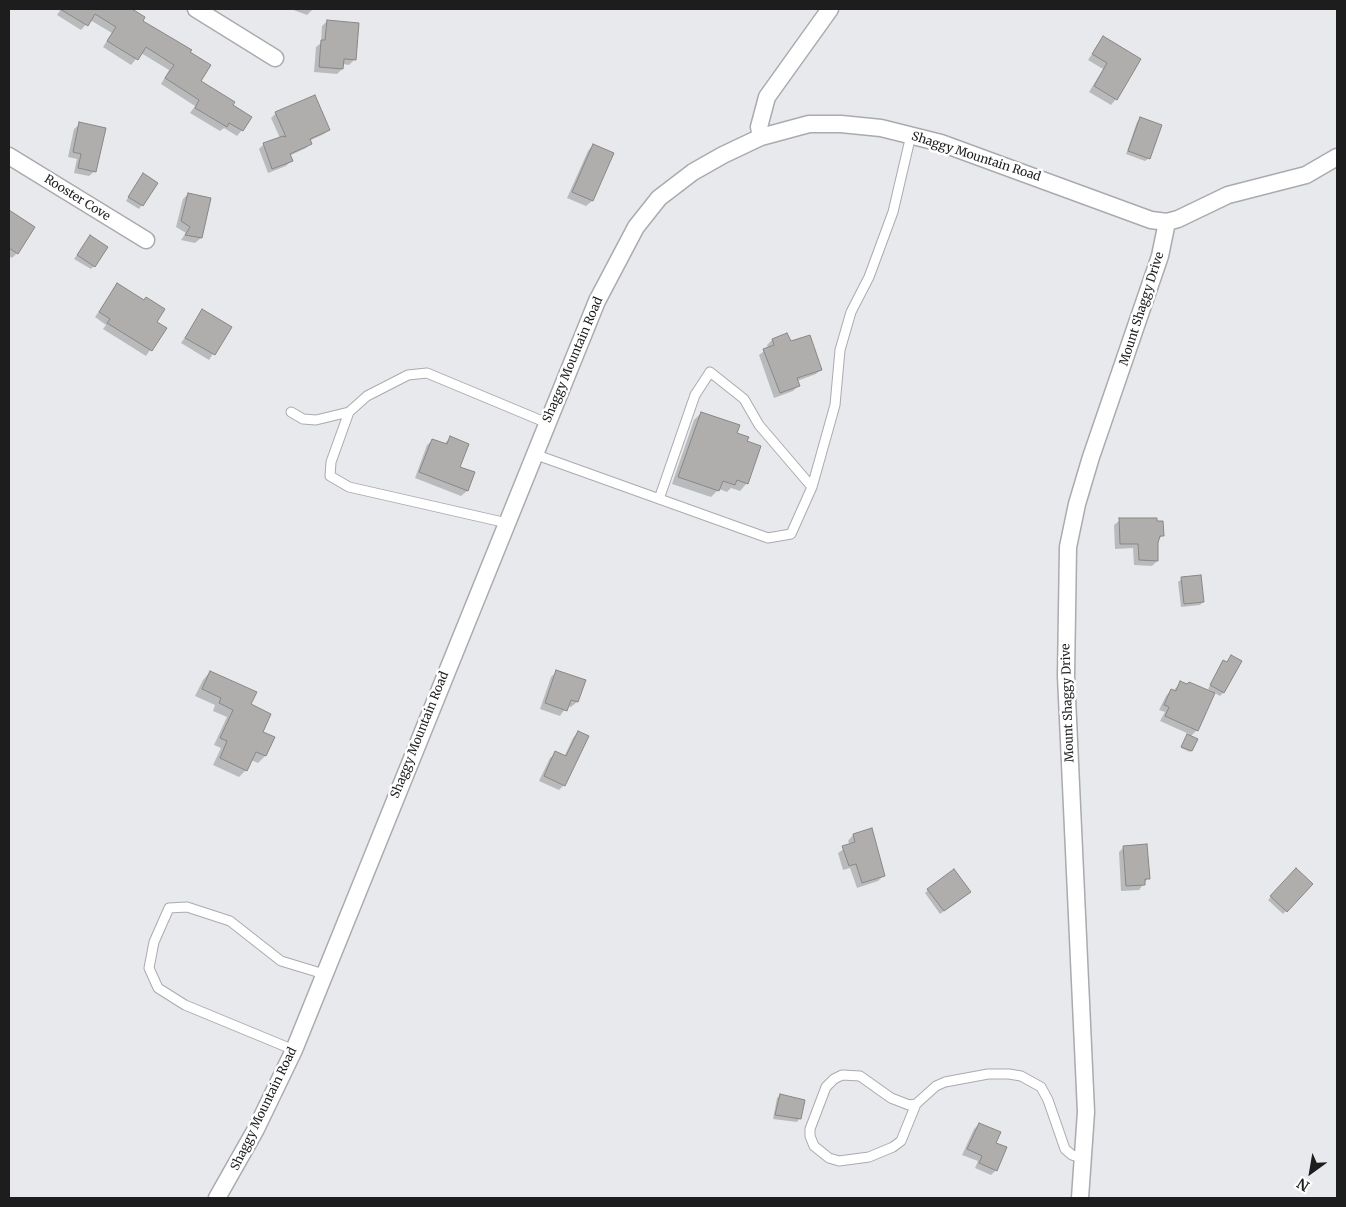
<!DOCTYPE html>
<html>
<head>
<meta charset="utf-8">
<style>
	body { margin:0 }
	#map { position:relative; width:1346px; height:1207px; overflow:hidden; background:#e8e9ec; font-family:Merriweather,serif }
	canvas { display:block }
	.frame { position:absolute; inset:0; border:10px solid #1d1d1e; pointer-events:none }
	.north { position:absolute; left:1286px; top:1147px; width:50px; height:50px; -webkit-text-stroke:4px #fff; paint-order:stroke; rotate:212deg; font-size:14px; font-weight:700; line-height:20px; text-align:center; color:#1d1d1e }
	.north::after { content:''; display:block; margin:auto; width:18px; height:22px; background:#1d1d1e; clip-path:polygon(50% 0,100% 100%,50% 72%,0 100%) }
</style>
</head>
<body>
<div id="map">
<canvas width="1346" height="1207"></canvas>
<div class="frame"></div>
<div class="north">N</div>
</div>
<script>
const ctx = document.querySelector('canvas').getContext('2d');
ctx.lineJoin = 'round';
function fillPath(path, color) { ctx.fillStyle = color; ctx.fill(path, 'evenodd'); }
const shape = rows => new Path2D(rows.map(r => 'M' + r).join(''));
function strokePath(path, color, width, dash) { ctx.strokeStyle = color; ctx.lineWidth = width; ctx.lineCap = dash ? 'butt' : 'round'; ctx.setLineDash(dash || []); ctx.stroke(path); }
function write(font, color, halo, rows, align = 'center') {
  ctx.font = font + ' Merriweather,serif'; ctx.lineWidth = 5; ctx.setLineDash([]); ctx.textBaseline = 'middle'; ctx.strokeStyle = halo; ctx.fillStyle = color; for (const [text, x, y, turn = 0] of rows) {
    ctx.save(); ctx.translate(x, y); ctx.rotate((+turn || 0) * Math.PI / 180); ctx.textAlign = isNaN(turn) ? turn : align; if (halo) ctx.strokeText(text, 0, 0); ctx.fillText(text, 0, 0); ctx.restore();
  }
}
fillPath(shape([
	[61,9,130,9,143,17,141,22,188,52,199,81,250,117,242,130,237,136,224,128,220,131,190,113,195,106,161,84,169,70,141,53,131,65,103,47,112,33,90,20,81,30,57,15],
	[291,9,313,9,307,15],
	[327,21,354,60,349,65,343,64,342,69,337,74,314,72,316,47,321,43,322,26],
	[1103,38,1116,99,1111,105,1089,92,1103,69,1088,60],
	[276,113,329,130,324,134,309,141,310,144,306,148,289,156,291,161,286,166,268,173,259,149,264,144,280,138,271,118],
	[1140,119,1149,158,1145,161,1126,154,1137,122],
	[80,124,95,171,89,176,74,173,77,159,68,157,74,129],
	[593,145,612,154,592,201,586,206,567,198,588,151],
	[140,178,156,183,139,209,126,201],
	[188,194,201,238,195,243,181,240,186,233,176,227,183,199],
	[12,214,17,253,12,258,9,256,9,218],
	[90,237,94,266,91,269,74,259],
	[117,285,155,322,165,328,146,356,103,329,106,325,95,317],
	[203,311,230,327,209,360,181,343],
	[787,334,790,343,821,369,816,374,797,381,799,385,793,391,774,398,759,355,768,348,767,345,772,340],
	[701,413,746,442,747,483,740,491,731,488,727,492,719,489,711,497,672,484,694,420],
	[450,438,459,467,473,473,467,491,461,496,415,478,427,445,433,440,444,444],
	[1120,520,1162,536,1158,540,1157,561,1152,566,1134,565,1133,548,1115,549,1114,525],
	[1182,579,1203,602,1200,605,1181,607,1178,582],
	[1231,656,1223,693,1220,696,1208,689,1221,665,1223,662,1226,663],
	[557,671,577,702,571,707,567,706,560,716,540,709,551,677],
	[210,672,249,705,265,756,258,763,251,760,246,770,239,777,213,765,221,748,214,745,227,717,213,711,215,705,195,696,203,680],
	[1180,683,1197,730,1190,737,1196,740,1190,752,1181,748,1189,734,1160,721,1165,712,1159,710,1166,696,1171,690,1173,691],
	[578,732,564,785,559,790,539,781,550,758,556,753,564,757,573,738],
	[871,830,883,876,878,881,857,888,850,868,843,870,838,853,850,845,848,841,853,835],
	[1124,847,1148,878,1139,890,1121,891,1119,852],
	[1296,870,1311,884,1283,914,1268,900],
	[928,890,966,895,940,914,925,893],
	[780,1095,800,1118,797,1122,773,1119,777,1098],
	[979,1124,995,1143,996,1170,991,1175,975,1168,978,1161,962,1155,974,1129]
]), '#0003');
const building = shape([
	[60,9,132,9,145,17,143,21,192,50,190,52,211,65,201,81,235,102,233,105,252,117,243,131,229,123,227,127,195,108,199,100,165,78,174,65,146,47,138,60,107,41,116,27,95,14,88,26,60,9],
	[327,20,359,23,356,60,344,59,343,69,319,67,321,40,325,40,327,20],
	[1103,36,1141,59,1117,100,1094,86,1107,63,1092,54,1103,36],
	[315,95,330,130,310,139,312,144,290,154,293,161,272,169,263,143,283,136,286,137,275,112,315,95],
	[1140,117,1162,125,1150,159,1128,151,1140,117],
	[79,122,106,128,96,172,78,168,81,154,73,152,79,122],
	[593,144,614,153,593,201,572,192,593,144],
	[143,173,158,183,143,206,128,197,143,173],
	[188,193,211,198,202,238,185,235,190,227,181,221,188,193],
	[9,210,35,227,18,254,9,248,9,210],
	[90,235,108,247,95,267,77,255,90,235],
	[117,283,144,300,146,297,165,309,157,322,167,328,152,351,107,323,110,319,99,312,117,283],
	[202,309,232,327,215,355,185,338,202,309],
	[787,333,791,341,810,335,822,370,797,378,800,386,780,393,763,349,774,345,772,339,787,333],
	[701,412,740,425,737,433,749,437,747,441,761,446,748,484,737,480,735,485,723,481,719,491,678,477,701,412],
	[450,436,469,444,460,467,475,472,468,491,419,472,432,439,447,444,450,436],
	[1119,518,1157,518,1157,521,1163,521,1164,536,1160,536,1158,543,1158,561,1139,560,1138,544,1120,544,1119,518],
	[1201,575,1204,602,1184,604,1181,577,1201,575],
	[1231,655,1242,661,1224,693,1210,685,1223,660,1227,662,1231,655],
	[556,670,586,680,578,702,571,700,567,711,545,703,556,670],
	[210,671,257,692,251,704,271,714,263,732,275,737,266,756,256,752,247,771,220,758,227,741,220,738,233,710,219,703,221,698,202,689,210,671],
	[1180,681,1187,684,1189,682,1215,693,1198,731,1165,716,1169,707,1164,705,1171,689,1176,691,1180,681],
	[578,731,589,736,565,786,544,776,555,751,566,756,578,731],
	[1187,734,1198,739,1192,751,1181,747,1187,734],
	[872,828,885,876,862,883,856,864,849,866,842,846,855,842,853,834,872,828],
	[1147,844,1150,879,1145,879,1145,885,1126,886,1123,846,1147,844],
	[1296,868,1313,884,1287,912,1270,896,1296,868],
	[954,869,971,892,944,911,927,889,954,869],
	[780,1094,805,1100,801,1119,775,1115,780,1094],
	[979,1123,1001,1132,996,1143,1007,1147,997,1171,979,1163,982,1156,967,1149,979,1123]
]);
fillPath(building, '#b0aeac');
strokePath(building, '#898784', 1);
const lane = shape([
	[291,412,303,419,316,420,349,412,367,396,408,375,427,373,547,423],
	[349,412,331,462,330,476,349,487,507,523],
	[534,454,768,538,791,534,812,487,835,405,840,350,851,312,869,277,893,212,911,135],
	[659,499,695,395,710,372,744,399,759,425,812,487],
	[294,1050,185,1005,158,988,149,968,154,942,169,908,187,907,230,921,281,961,324,974],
	[916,1104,901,1141,893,1147,869,1157,839,1161,829,1158,814,1146,810,1136,810,1129,826,1087,834,1079,842,1075,860,1076,891,1098,909,1105,916,1104,936,1086,945,1082,988,1074,1009,1074,1021,1076,1041,1087,1048,1100,1065,1149,1072,1155,1084,1159]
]);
const street = shape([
	[196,9,275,58],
	[761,137,759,127,767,97,830,9],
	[9,156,146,240],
	[217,1198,256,1129,294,1050,597,301,636,227,659,198,693,172,723,155,761,137,809,124,841,124,881,128,941,143,1151,220,1167,222,1178,219,1228,195,1306,175,1337,157],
	[1080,1198,1086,1112,1066,676,1068,547,1077,504,1091,457,1160,256,1167,222]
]);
strokePath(lane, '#aaabae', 11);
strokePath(street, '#aaabae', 19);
strokePath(lane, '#fff', 9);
strokePath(street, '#fff', 16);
write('12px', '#1d1d1e', '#fff', [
	["Shaggy Mountain Road",976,157,18],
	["Rooster Cove",77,198,32],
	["Mount Shaggy Drive",1142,309,-72],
	["Shaggy Mountain Road",573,360,-67],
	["Mount Shaggy Drive",1068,703,-92],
	["Shaggy Mountain Road",420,735,-68],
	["Shaggy Mountain Road",264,1109,-64]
]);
</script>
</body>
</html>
